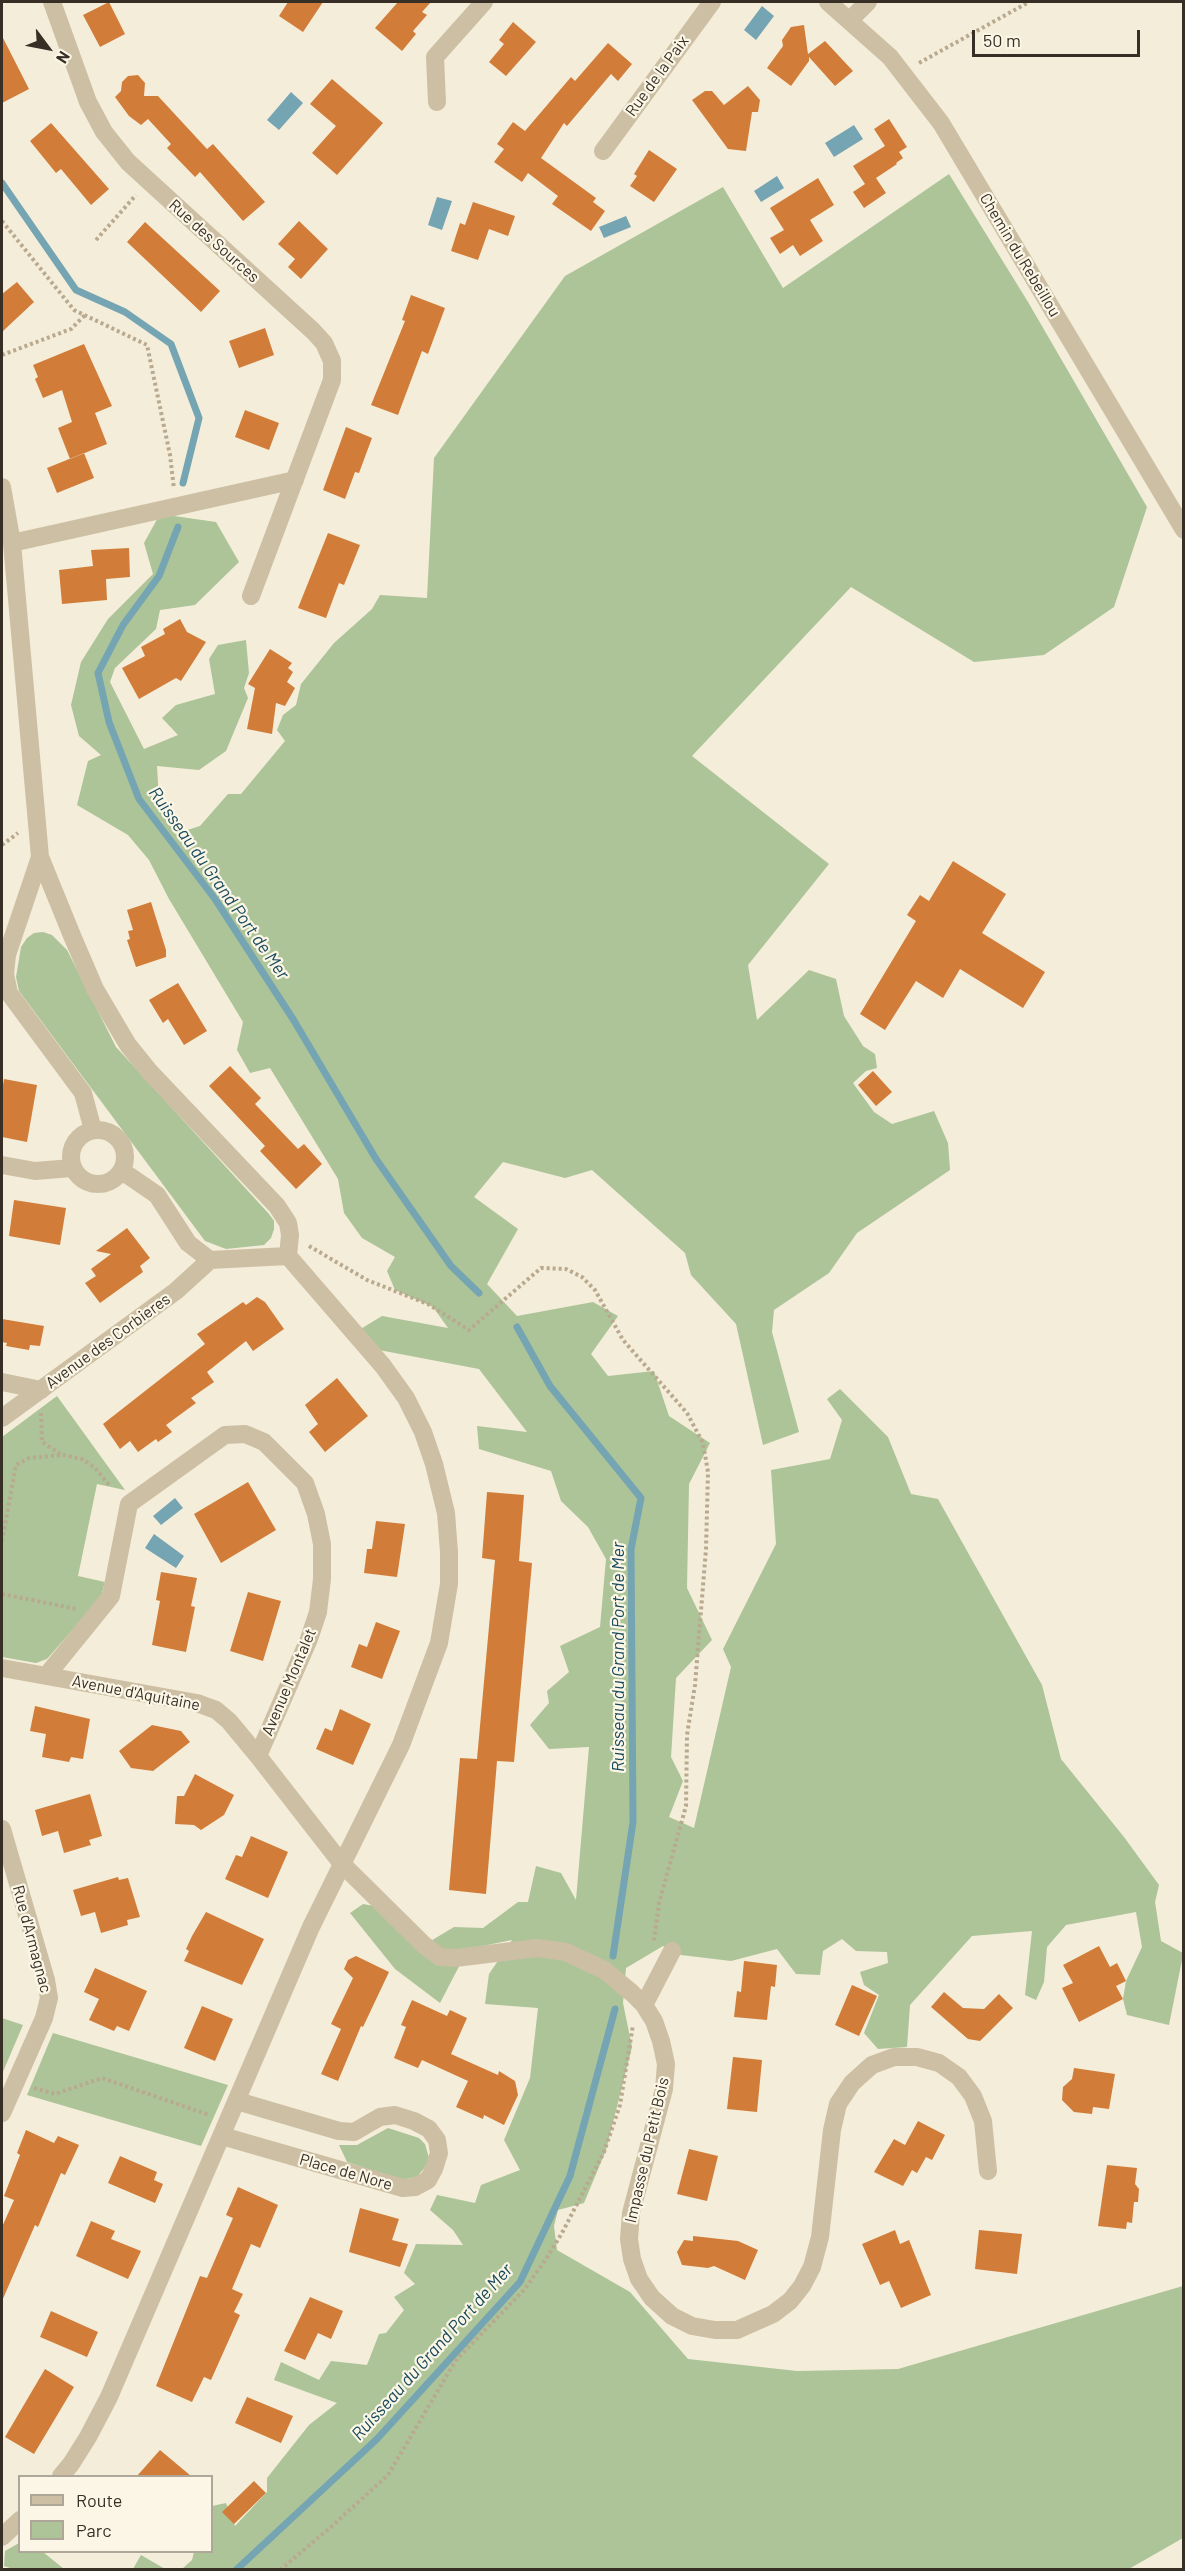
<!DOCTYPE html>
<html>
<head>
<meta charset="utf-8">
<style>
	body { margin:0 }
	#map { position:relative; width:1185px; height:2571px; overflow:hidden; background:#f4edd9; font-family:Barlow,sans-serif }
	canvas { display:block }
	.frame { position:absolute; inset:0; border:3px solid #372f26; pointer-events:none }
	.legend { position:absolute; left:18px; top:2475px; width:195px; height:78px; box-sizing:border-box; background:#fbf6e6; border:2px solid #ada699; margin:0; padding:8px 10px; list-style:none; font-size:18px; color:#372f26 }
	.legend li { display:flex; align-items:center; gap:12px; height:30px }
	.legend b { width:30px; border:2px solid #ada699 }
	.north { position:absolute; left:18px; top:18px; width:60px; height:60px; -webkit-text-stroke:4px #fbf6e6; paint-order:stroke; rotate:122deg; font-size:16px; font-weight:700; line-height:24px; text-align:center; color:#372f26 }
	.north::after { content:''; display:block; margin:auto; width:21px; height:27px; background:#372f26; clip-path:polygon(50% 0,100% 100%,50% 72%,0 100%) }
	.scale { position:absolute; left:972px; top:30px; width:168px; height:27px; box-sizing:border-box; border:3px solid #372f26; border-top:0; padding-left:8px; font-size:18px; line-height:21px; white-space:nowrap; color:#372f26; -webkit-text-stroke:4px #fbf6e6; paint-order:stroke }
</style>
</head>
<body>
<div id="map">
<canvas width="1185" height="2571"></canvas>
<div class="frame"></div>
<ul class="legend">
<li><b style="height:8px;background:#cdbfa4"></b>Route</li>
<li><b style="height:16px;background:#acc498"></b>Parc</li>
</ul>
<div class="north">N</div>
<div class="scale">50 m</div>
</div>
<script>
const ctx = document.querySelector('canvas').getContext('2d');
ctx.lineJoin = 'round';
function fillPath(path, color) { ctx.fillStyle = color; ctx.fill(path, 'evenodd'); }
const shape = rows => new Path2D(rows.map(r => 'M' + r).join(''));
function strokePath(path, color, width, dash) { ctx.strokeStyle = color; ctx.lineWidth = width; ctx.lineCap = dash ? 'butt' : 'round'; ctx.setLineDash(dash || []); ctx.stroke(path); }
function write(font, color, halo, rows, align = 'center') {
  ctx.font = font + ' Barlow,sans-serif'; ctx.lineWidth = 4.5; ctx.setLineDash([]); ctx.textBaseline = 'middle'; ctx.strokeStyle = halo; ctx.fillStyle = color; for (const [text, x, y, turn = 0] of rows) {
    ctx.save(); ctx.translate(x, y); ctx.rotate((+turn || 0) * Math.PI / 180); ctx.textAlign = isNaN(turn) ? turn : align; if (halo) ctx.strokeText(text, 0, 0); ctx.fillText(text, 0, 0); ctx.restore();
  }
}
fillPath(shape([
	[949,174,1028,302,1147,507,1114,607,1044,655,974,662,851,587,692,756,829,864,748,965,757,1020,809,970,836,979,844,1016,863,1046,875,1054,877,1068,866,1071,853,1083,874,1112,892,1124,934,1111,948,1143,950,1170,857,1233,829,1273,774,1310,772,1332,799,1432,763,1445,736,1324,691,1275,685,1253,592,1170,565,1178,503,1162,474,1197,518,1229,487,1284,517,1316,593,1302,618,1316,591,1354,608,1376,654,1371,669,1416,710,1443,689,1484,687,1588,712,1640,676,1678,671,1757,683,1781,669,1817,694,1828,731,1667,723,1649,776,1544,771,1470,830,1459,842,1420,827,1399,840,1389,888,1437,911,1494,938,1499,1042,1685,1061,1759,1124,1837,1159,1885,1155,1902,1161,1941,1183,1953,1183,1955,1169,2025,1127,2015,1123,1999,1126,1981,1142,1947,1136,1912,1066,1925,1047,1947,1044,1982,1036,2000,1025,1995,1032,1931,972,1936,910,2005,907,2047,878,2049,864,2033,879,1995,864,1985,860,1972,888,1963,887,1952,856,1951,842,1939,823,1951,820,1975,796,1974,777,1949,731,1961,681,1955,663,1946,626,1968,623,2003,632,2047,606,2150,584,2203,558,2210,554,2226,557,2250,630,2292,688,2359,797,2371,898,2369,1183,2286,1183,2538,1127,2570,182,2569,192,2560,194,2552,212,2552,212,2506,226,2503,235,2526,267,2492,267,2478,309,2425,337,2403,274,2380,281,2362,319,2380,331,2361,367,2365,379,2334,386,2333,404,2310,394,2297,415,2284,404,2273,416,2244,463,2245,453,2230,430,2210,437,2195,475,2203,481,2185,520,2170,504,2140,530,2078,538,2008,485,2004,489,1974,512,1940,468,1949,440,2003,395,1969,350,1913,363,1904,396,1910,429,1942,454,1927,483,1928,518,1902,528,1902,536,1866,561,1873,576,1900,589,1747,549,1749,530,1725,549,1703,547,1691,569,1672,560,1646,600,1627,606,1559,588,1527,561,1501,551,1471,479,1449,477,1426,527,1432,479,1369,379,1350,359,1330,382,1316,448,1328,433,1307,395,1290,387,1271,395,1257,362,1238,344,1213,338,1179,270,1068,250,1073,237,1050,243,1022,169,899,149,860,128,835,77,805,88,761,101,755,79,736,71,705,81,662,108,619,153,574,144,543,160,514,216,522,239,562,195,605,160,610,156,629,115,668,110,682,144,749,178,735,162,718,176,705,215,694,209,659,218,645,246,640,249,673,244,688,248,698,226,751,199,770,157,766,159,799,175,834,200,826,228,794,241,794,285,741,277,730,283,715,296,705,301,684,334,643,372,609,380,595,427,598,434,458,565,276,723,187,783,288],
	[43,932,52,935,67,950,116,1047,269,1214,274,1221,274,1229,271,1238,264,1245,226,1249,205,1241,19,991,16,977,21,947,27,938,34,933],
	[57,1396,125,1490,97,1484,78,1576,105,1582,101,1597,47,1659,36,1663,2,1657,2,1437],
	[2,2018,23,2025,2,2074],
	[53,2033,228,2085,201,2146,27,2095],
	[388,2128,419,2138,425,2144,429,2158,426,2166,417,2177,401,2180,347,2162,339,2145,357,2145],
	[19,2543,20,2552,43,2552,64,2569,13,2569,4,2566,5,2551],
	[141,2555,165,2569,133,2569]
]), '#acc498');
fillPath(shape([
	[762,6,774,16,756,40,744,30],
	[291,92,303,103,279,130,267,120],
	[854,125,863,139,834,157,825,143],
	[777,176,784,188,761,202,754,191],
	[437,197,452,201,442,230,428,225],
	[626,216,631,227,604,238,599,227],
	[175,1498,183,1508,161,1525,153,1516],
	[154,1534,184,1556,176,1568,145,1548]
]), '#75a4b3');
strokePath(shape([
	[2,183,76,290,125,312,171,344,199,418,183,483],
	[178,527,159,576,123,625,98,673,109,722,139,799,215,899,293,1019,376,1159,451,1266,479,1293],
	[517,1327,550,1386,641,1498,631,1549,633,1822,613,1956],
	[236,2570,377,2439,520,2282,570,2176,615,2009]
]), '#75a4b3', 7);
fillPath(shape([
	[109,2,125,34,100,47,83,15],
	[288,2,323,2,303,32,279,16],
	[398,2,431,2,422,12,427,15,413,31,416,34,402,51,375,28],
	[513,22,536,42,506,76,489,62,504,44,499,40],
	[804,25,808,54,825,41,853,71,835,86,809,57,809,61,791,86,767,68,783,46,782,40,791,27],
	[2,36,29,89,2,103],
	[608,43,632,64,618,81,611,74,567,126,564,123,541,158,596,198,593,202,605,211,591,231,552,204,558,196,528,173,522,182,494,162,504,149,497,144,513,122,525,131,571,77,575,81],
	[138,75,145,83,144,96,158,96,207,149,213,144,265,202,243,221,200,172,195,177,167,148,171,144,148,119,141,125,129,116,115,97,121,91,122,82,128,76],
	[332,79,383,123,337,175,312,153,336,126,310,104],
	[748,86,760,100,758,112,752,112,746,151,728,149,692,100,705,91,712,91,724,105],
	[889,119,907,147,899,152,903,158,896,163,897,164,876,178,886,193,864,208,853,192,865,184,853,166,885,146,874,129],
	[51,123,109,189,91,205,61,169,56,173,30,141],
	[649,150,677,169,654,202,630,186,637,176,634,174],
	[818,178,834,205,810,220,823,241,800,256,793,245,780,254,770,238,784,230,770,208],
	[473,202,515,216,508,236,489,229,478,260,451,251,460,223,465,225],
	[299,221,328,249,301,279,288,267,295,259,278,244],
	[145,222,220,291,201,312,127,242],
	[17,282,34,302,2,332,2,294],
	[411,295,445,308,428,354,422,351,398,415,371,405,405,321,402,320],
	[265,328,274,355,239,368,229,341],
	[84,344,112,406,95,413,107,444,70,459,58,428,72,422,62,390,43,398,35,379,38,377,33,365],
	[245,410,279,423,269,450,235,437],
	[346,427,372,438,359,473,355,472,345,499,323,490],
	[84,453,94,478,57,493,47,468],
	[328,533,360,545,344,585,339,583,326,618,298,608],
	[129,548,130,577,106,579,107,600,62,604,59,570,93,566,91,550],
	[180,619,187,632,206,642,181,681,176,678,139,699,122,668,145,656,141,647,165,634,163,629],
	[270,649,292,663,288,668,293,672,287,682,295,688,285,706,276,703,272,734,247,729,255,688,248,684],
	[953,861,1006,894,982,933,1045,972,1023,1008,960,969,943,998,916,981,885,1030,860,1014,916,921,907,915,920,895,929,901],
	[151,902,166,950,166,957,136,967,127,940,130,939,128,931,133,930,127,910],
	[178,983,207,1031,184,1045,168,1019,163,1023,149,1000],
	[230,1066,261,1098,255,1104,298,1149,304,1144,322,1164,296,1189,260,1151,265,1146,209,1086],
	[873,1071,892,1092,876,1106,858,1085],
	[4,1079,37,1085,27,1142,2,1137,2,1091],
	[14,1200,66,1208,60,1245,9,1236],
	[127,1228,150,1258,140,1266,143,1272,100,1303,85,1283,96,1276,91,1269,111,1254,96,1251],
	[257,1297,265,1302,284,1329,253,1351,246,1341,207,1372,214,1382,191,1398,196,1403,166,1425,172,1432,158,1442,156,1439,138,1452,130,1441,120,1449,103,1424,205,1344,197,1334,243,1302,246,1305],
	[2,1319,44,1326,40,1346,30,1345,29,1350,6,1346,7,1343,2,1342],
	[337,1378,368,1416,325,1452,309,1432,318,1424,305,1405],
	[248,1482,276,1530,221,1563,194,1514],
	[487,1492,524,1495,519,1561,532,1563,514,1762,497,1761,486,1894,449,1890,460,1758,477,1759,495,1560,482,1558],
	[376,1521,405,1524,397,1577,364,1573,367,1549,372,1549],
	[161,1572,197,1578,191,1606,195,1607,186,1652,152,1645,160,1601,156,1600],
	[248,1592,281,1601,263,1661,230,1651],
	[376,1622,400,1631,382,1679,351,1667,359,1644,367,1647],
	[35,1706,90,1719,83,1759,71,1757,69,1762,42,1757,46,1734,30,1731],
	[340,1709,371,1724,353,1765,316,1749,325,1728,332,1731],
	[152,1725,181,1731,190,1742,153,1771,131,1768,119,1751],
	[195,1774,234,1795,224,1815,201,1830,194,1825,175,1824,177,1796,184,1796],
	[90,1794,102,1836,89,1840,91,1845,64,1853,58,1831,42,1836,35,1810],
	[251,1836,288,1852,268,1898,225,1879,236,1855,242,1857],
	[118,1877,119,1880,128,1878,140,1917,127,1920,128,1925,101,1933,95,1912,81,1916,73,1890],
	[206,1912,264,1939,242,1985,184,1961,189,1951,186,1949,192,1936],
	[1099,1946,1110,1967,1117,1963,1126,1981,1116,1986,1123,1999,1079,2022,1062,1988,1073,1983,1063,1965],
	[356,1956,389,1972,363,2027,361,2026,338,2081,321,2074,341,2029,331,2024,353,1978,344,1969,348,1960],
	[744,1961,777,1965,775,1987,771,1986,767,2020,734,2017,737,1991,741,1992],
	[95,1968,147,1991,129,2031,117,2026,114,2031,89,2020,99,1999,84,1992],
	[852,1985,877,1996,859,2036,835,2025],
	[944,1992,963,2008,984,2009,999,1994,1013,2008,980,2041,968,2039,931,2007],
	[412,2000,447,2016,450,2010,467,2018,451,2054,498,2075,499,2071,515,2081,518,2095,504,2125,484,2115,483,2119,456,2107,468,2081,422,2060,418,2068,394,2058,406,2027,401,2025],
	[202,2006,233,2019,215,2061,184,2048],
	[733,2057,762,2060,757,2112,727,2109],
	[1074,2068,1115,2074,1109,2109,1093,2107,1092,2114,1074,2112,1062,2100,1063,2087,1072,2079],
	[918,2121,945,2135,932,2160,926,2157,917,2173,912,2170,903,2186,874,2172,894,2139,905,2145],
	[26,2130,54,2143,58,2136,79,2145,65,2175,61,2173,38,2227,35,2225,2,2301,2,2227,14,2200,4,2196,20,2155,17,2153],
	[689,2149,718,2156,707,2201,677,2194],
	[120,2156,157,2172,154,2180,163,2184,155,2203,108,2183],
	[1107,2165,1137,2168,1135,2184,1139,2189,1138,2202,1134,2202,1132,2223,1127,2222,1126,2229,1098,2226],
	[238,2187,278,2205,260,2248,251,2244,232,2289,243,2294,234,2312,240,2315,211,2380,204,2377,192,2402,156,2386,200,2276,207,2278,233,2218,226,2215],
	[360,2208,399,2219,392,2240,408,2244,400,2267,349,2252],
	[91,2221,115,2231,111,2239,141,2251,128,2279,76,2256],
	[895,2230,900,2244,909,2240,931,2295,901,2308,889,2281,880,2285,862,2244],
	[979,2230,1022,2234,1017,2274,975,2269],
	[693,2236,738,2241,758,2250,745,2280,714,2266,708,2268,682,2265,677,2252,684,2240,693,2241],
	[310,2297,343,2311,331,2339,318,2333,305,2360,284,2351],
	[51,2311,98,2332,87,2357,40,2337],
	[45,2369,74,2387,34,2454,5,2437],
	[247,2397,293,2416,281,2443,235,2423],
	[160,2450,191,2476,137,2476],
	[254,2481,266,2493,234,2524,222,2512]
]), '#d17d39');
strokePath(shape([
	[919,63,1029,2],
	[2,221,74,310,147,345,170,455,174,489],
	[96,240,136,195],
	[2,355,71,329,85,315],
	[2,845,18,833],
	[309,1246,367,1280,428,1304,469,1330,541,1268,566,1269,582,1277,595,1290,623,1340,687,1413,703,1443,708,1472,706,1549,695,1685,687,1735,686,1806,659,1903,654,1941],
	[41,1413,42,1442,62,1455],
	[2,1541,16,1465,29,1458,63,1455,82,1459,95,1468,110,1486],
	[2,1594,76,1609],
	[34,2088,55,2094,102,2078,209,2115],
	[280,2570,331,2527,388,2475,456,2360,524,2290,546,2259,562,2233,604,2152,620,2105,633,2025]
]), '#b9a98e', 4, [3, 3]);
strokePath(shape([
	[52,2,88,102,104,132,128,162,313,331,324,343,332,361,332,380,251,596],
	[828,2,890,57,941,123,1184,530],
	[850,20,868,2],
	[437,102,435,57,484,2],
	[603,151,712,2],
	[2,487,12,543,40,857,73,938,95,989,128,1045,149,1071,277,1206,288,1223,290,1235,288,1256,383,1366,406,1398,423,1432,434,1464,446,1513,449,1552,449,1584,439,1643,401,1745,311,1927,109,2397,88,2437,71,2464,61,2476],
	[12,543,295,480],
	[40,857,7,955,5,974,9,993,83,1093,93,1130],
	'71 1157a27 27 0 1 1 54 0a27 27 0 1 1-54 0Z',
	[2,1165,35,1171,72,1168],
	[122,1171,157,1195,188,1243,210,1260,288,1256],
	[2,1382,41,1390],
	[2,1418,176,1291,210,1260],
	[2,1668,197,1703,216,1710,229,1721,258,1756,342,1864,424,1945,440,1957,455,1958,537,1948,566,1952,604,1970,632,1993,644,2005,654,2021,661,2041,666,2064,664,2089,631,2213,629,2239,632,2259,639,2279,652,2298,672,2316,692,2326,715,2330,737,2330,773,2314,790,2301,802,2286,812,2267,820,2237,832,2130,838,2104,852,2083,872,2065,894,2057,917,2057,939,2063,959,2077,973,2096,983,2121,988,2171],
	[47,1675,111,1596,129,1504,225,1435,245,1434,264,1442,305,1483,316,1514,322,1544,322,1579,318,1612,309,1639,258,1756],
	[2,1829,46,1980,49,1998,44,2018,2,2113],
	[644,2005,672,1951],
	[222,2136,403,2188,415,2187,428,2180,434,2169,439,2153,437,2140,429,2129,414,2121,395,2115,380,2117,354,2132,339,2131,237,2101],
	[2,2537,20,2520]
]), '#cdbfa4', 18);
write('16px', '#372f26', '#fbf6e6', [
	["Rue de la Paix",657,76,-54],
	["Rue des Sources",214,241,42],
	["Chemin du Rebeillou",1020,255,59],
	["Avenue des Corbieres",108,1341,-36],
	["Avenue Montalet",289,1682,-67],
	["Avenue d'Aquitaine",136,1693,11],
	["Rue d'Armagnac",32,1939,75],
	["Impasse du Petit Bois",647,2150,-77],
	["Place de Nore",346,2172,16]
]);
write('italic 18px', '#184a5d', '#fbf6e6', [
	["Ruisseau du Grand Port de Mer",219,883,55],
	["Ruisseau du Grand Port de Mer",618,1657,-90],
	["Ruisseau du Grand Port de Mer",432,2352,-48]
]);
</script>
</body>
</html>
